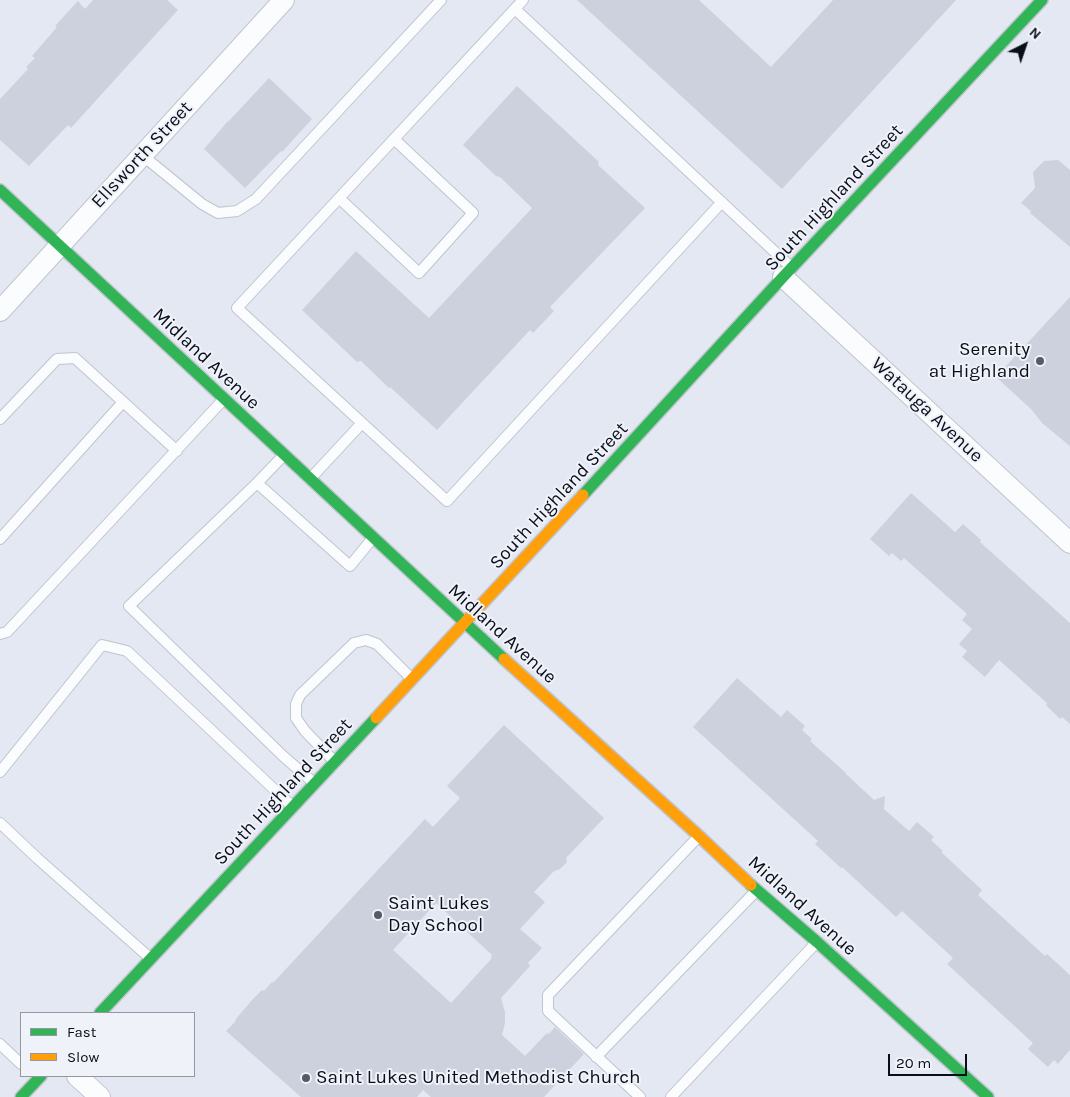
<!DOCTYPE html>
<html>
<head>
<meta charset="utf-8">
<style>
	body { margin:0 }
	#map { position:relative; width:1070px; height:1097px; overflow:hidden; background:#e3e8f3; font-family:Karla,sans-serif }
	canvas { display:block }
	.legend { position:absolute; left:20px; top:1012px; width:175px; height:65px; box-sizing:border-box; background:#f0f2f9; border:1px solid #94979f; margin:0; padding:6px 9px; list-style:none; font-size:15px; color:#0a0e19 }
	.legend li { display:flex; align-items:center; gap:10px; height:25px }
	.legend b { width:25px; border:1px solid #94979f }
	.north { position:absolute; left:1000px; top:20px; width:50px; height:50px; -webkit-text-stroke:4px #f0f2f9; paint-order:stroke; rotate:41deg; font-size:14px; font-weight:700; line-height:20px; text-align:center; color:#0a0e19 }
	.north::after { content:''; display:block; margin:auto; width:18px; height:22px; background:#0a0e19; clip-path:polygon(50% 0,100% 100%,50% 72%,0 100%) }
	.scale { position:absolute; left:888px; top:1054px; width:79px; height:22px; box-sizing:border-box; border:2px solid #0a0e19; border-top:0; padding-left:6px; font-size:15px; line-height:18px; white-space:nowrap; color:#0a0e19; -webkit-text-stroke:4px #f0f2f9; paint-order:stroke }
</style>
</head>
<body>
<div id="map">
<canvas width="1070" height="1097"></canvas>
<ul class="legend">
<li><b style="height:6px;background:#30b455"></b>Fast</li>
<li><b style="height:6px;background:#ff9f0a"></b>Slow</li>
</ul>
<div class="north">N</div>
<div class="scale">20 m</div>
</div>
<script>
const ctx = document.querySelector('canvas').getContext('2d');
ctx.lineJoin = 'round';
function fillPath(path, color) { ctx.fillStyle = color; ctx.fill(path, 'evenodd'); }
const shape = rows => new Path2D(rows.map(r => 'M' + r).join(''));
function strokePath(path, color, width, dash) { ctx.strokeStyle = color; ctx.lineWidth = width; ctx.lineCap = dash ? 'butt' : 'round'; ctx.setLineDash(dash || []); ctx.stroke(path); }
function write(font, color, halo, rows, align = 'center') {
  ctx.font = font + ' Karla,sans-serif'; ctx.lineWidth = 4; ctx.setLineDash([]); ctx.textBaseline = 'middle'; ctx.strokeStyle = halo; ctx.fillStyle = color; for (const [text, x, y, turn = 0] of rows) {
    ctx.save(); ctx.translate(x, y); ctx.rotate((+turn || 0) * Math.PI / 180); ctx.textAlign = isNaN(turn) ? turn : align; if (halo) ctx.strokeText(text, 0, 0); ctx.fillText(text, 0, 0); ctx.restore();
  }
}
fillPath(shape([
	[93,0,167,0,178,10,71,128,68,125,29,166,0,140,0,99,28,69,26,67,35,58,32,56,57,27,55,26,75,4,78,1,85,9],
	[577,0,699,0,771,67,833,0,956,0,782,189],
	[269,78,312,119,282,152,281,151,245,188,204,149,228,121,228,122],
	[517,86,599,162,598,165,645,208,550,307,554,311,533,333,530,330,437,430,390,387,389,388,361,361,357,362,302,310,356,251,429,318,532,208,500,177,496,176,463,145],
	[1058,160,1070,170,1070,247,1030,213,1031,211,1021,203,1035,188,1033,172,1044,161],
	[1070,297,1070,446,1042,423,1032,410,996,377],
	[911,493,955,532,963,524,981,540,980,542,1070,623,1070,724,1062,717,1060,719,1046,705,1047,703,999,660,985,677,962,657,967,651,959,644,972,629,962,620,967,614,904,558,901,561,892,553,889,556,870,539],
	[737,678,781,717,787,710,805,726,802,730,812,739,810,741,846,773,846,774,874,800,885,796,884,809,909,831,917,822,934,837,931,840,943,851,941,852,982,890,978,895,1045,956,1047,954,1070,975,1070,1050,1058,1064,1054,1060,1048,1067,1028,1049,1033,1043,947,964,953,958,902,911,896,917,842,867,841,868,815,844,818,841,693,727],
	[504,725,604,818,566,858,567,862,560,869,554,871,534,892,545,902,520,929,542,948,528,963,530,966,501,998,505,1012,505,1023,502,1035,525,1056,547,1033,549,1034,555,1027,584,1054,544,1097,431,1097,423,1090,417,1097,301,1097,226,1031,236,1021,235,1020,252,1000,262,990,264,991,272,982,273,983,425,819,433,827,460,798,447,786],
	[436,903,492,955,491,957,492,958,451,1003,393,950]
]), '#cdd1dd');
const lane = shape([
	[523,0,237,308,447,501,722,202],
	[515,9,791,267],
	[142,155,202,204,218,213,237,211,256,199,441,0],
	[339,198,419,273,473,213,394,139],
	[0,419,57,359,75,358,177,451],
	[283,456,257,483,129,606,283,756,314,783],
	[310,479,362,423],
	[257,483,350,566,372,539],
	[0,539,123,402],
	[0,634,7,632,223,400],
	[334,761,305,731,296,718,296,704,300,695,354,643,366,640,377,644,412,679],
	[0,772,102,645,127,651,293,807],
	[0,823,37,858,150,958],
	[0,1044,21,1064],
	[596,1057,755,892],
	[640,1097,548,1011,548,995,699,836],
	[671,1097,816,943]
]);
const street = shape([
	[783,277,1070,543],
	[0,311,284,0],
	[77,1076,100,1097]
]);
const fast = shape([
	[0,190,504,659],
	[583,495,783,277,1042,0],
	[751,885,817,942,988,1097],
	[100,1013,376,718],
	[21,1097,41,1076]
]);
const slow = shape([
	[504,659,699,836,751,885],
	[376,718,583,495]
]);
strokePath(lane, '#bfc4cf', 12);
strokePath(street, '#bfc4cf', 22);
strokePath(fast, '#bfc4cf', 14);
strokePath(slow, '#bfc4cf', 14);
strokePath(lane, '#fbfcfd', 10);
strokePath(street, '#fbfcfd', 20);
strokePath(fast, '#30b455', 11);
strokePath(slow, '#ff9f0a', 11);
for (const [x, y, r, color] of [
	[1040,361,5,"#565a65"],
	[378,915,5,"#565a65"],
	[306,1078,5,"#565a65"]
]) { const dot = new Path2D(); dot.arc(x, y, r, 0, 2 * Math.PI); ctx.fillStyle = color; ctx.fill(dot); strokePath(dot, '#f0f2f9', 2); }
write('19px', '#0a0e19', '#f0f2f9', [
	["Ellsworth Street",142,155,-47],
	["South Highland Street",834,198,-47],
	["Midland Avenue",206,359,43],
	["Watauga Avenue",927,410,43],
	["South Highland Street",559,496,-47],
	["Midland Avenue",502,634,42],
	["South Highland Street",283,792,-47],
	["Midland Avenue",802,906,42]
]);
write('19px', '#0a0e19', '#f0f2f9', [
	["Serenity",1030,350,"right"],
	["at Highland",1030,372,"right"],
	["Saint Lukes",388,904],
	["Day School",388,926],
	["Saint Lukes United Methodist Church",316,1078]
], 'left');
</script>
</body>
</html>
